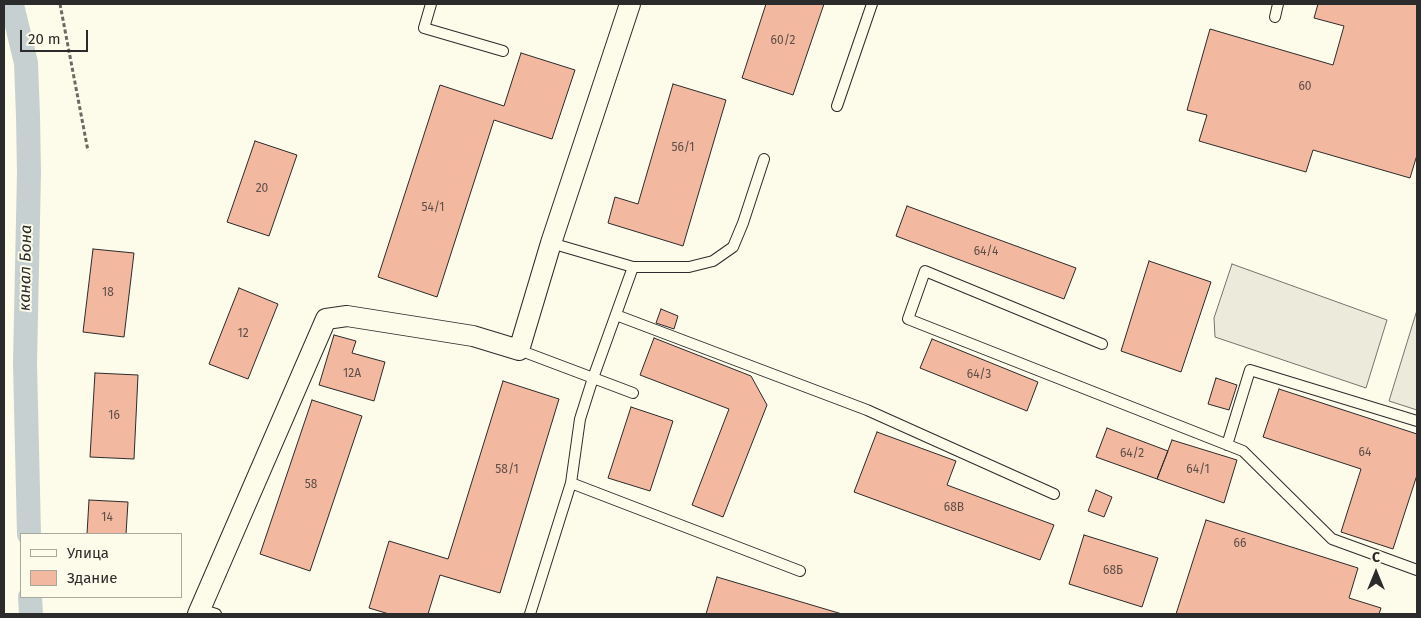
<!DOCTYPE html>
<html>
<head>
<meta charset="utf-8">
<style>
	body { margin:0 }
	#map { position:relative; width:1421px; height:618px; overflow:hidden; background:#fdfbea; font-family:"Fira Sans",sans-serif }
	canvas { display:block }
	.frame { position:absolute; inset:0; border:5px solid #2b2b2b; pointer-events:none }
	.legend { position:absolute; left:20px; top:533px; width:162px; height:65px; box-sizing:border-box; background:#fdfbea; border:1px solid #a9a89e; margin:0; padding:6px 9px; list-style:none; font-size:15px; color:#2b2b2b }
	.legend li { display:flex; align-items:center; gap:10px; height:25px }
	.legend b { width:25px; border:1px solid #a9a89e }
	.north { position:absolute; left:1351px; top:548px; width:50px; height:50px; -webkit-text-stroke:4px #fdfbea; paint-order:stroke; rotate:0deg; font-size:14px; font-weight:700; line-height:20px; text-align:center; color:#2b2b2b }
	.north::after { content:''; display:block; margin:auto; width:18px; height:22px; background:#2b2b2b; clip-path:polygon(50% 0,100% 100%,50% 72%,0 100%) }
	.scale { position:absolute; left:20px; top:30px; width:68px; height:22px; box-sizing:border-box; border:2px solid #2b2b2b; border-top:0; padding-left:6px; font-size:15px; line-height:18px; white-space:nowrap; color:#2b2b2b; -webkit-text-stroke:4px #fdfbea; paint-order:stroke }
</style>
</head>
<body>
<div id="map">
<canvas width="1421" height="618"></canvas>
<div class="frame"></div>
<ul class="legend">
<li><b style="height:6px;background:#fdfbea"></b>Улица</li>
<li><b style="height:14px;background:#f2b8a0"></b>Здание</li>
</ul>
<div class="north">С</div>
<div class="scale">20 m</div>
</div>
<script>
const ctx = document.querySelector('canvas').getContext('2d');
ctx.lineJoin = 'round';
function fillPath(path, color) { ctx.fillStyle = color; ctx.fill(path, 'evenodd'); }
const shape = rows => new Path2D(rows.map(r => 'M' + r).join(''));
function strokePath(path, color, width, dash) { ctx.strokeStyle = color; ctx.lineWidth = width; ctx.lineCap = dash ? 'butt' : 'round'; ctx.setLineDash(dash || []); ctx.stroke(path); }
function write(font, color, halo, rows, align = 'center') {
  ctx.font = font + ' "Fira Sans",sans-serif'; ctx.lineWidth = 4; ctx.setLineDash([]); ctx.textBaseline = 'middle'; ctx.strokeStyle = halo; ctx.fillStyle = color; for (const [text, x, y, turn = 0] of rows) {
    ctx.save(); ctx.translate(x, y); ctx.rotate((+turn || 0) * Math.PI / 180); ctx.textAlign = isNaN(turn) ? turn : align; if (halo) ctx.strokeText(text, 0, 0); ctx.fillText(text, 0, 0); ctx.restore();
  }
}
const parking = shape([
	[1232,264,1387,320,1366,388,1215,337,1214,318,1232,264],
	[1417,310,1417,410,1389,401,1417,310]
]);
fillPath(parking, '#eceadb');
strokePath(parking, '#74746e', 1);
strokePath(shape([
	[10,4,13,9,26,63,28,116,29,172,25,363,29,534],
	[30,597,31,614]
]), '#c7d0d0', 24);
const building = shape([
	[766,4,824,4,793,95,742,78,766,4],
	[1318,4,1417,4,1417,155,1410,178,1313,150,1306,172,1199,141,1207,115,1187,110,1210,29,1333,65,1344,26,1314,18,1318,4],
	[521,53,575,70,552,139,494,120,437,297,378,277,440,85,504,106,521,53],
	[673,84,726,100,683,246,608,223,615,197,638,204,673,84],
	[255,141,297,155,269,236,227,222,255,141],
	[907,206,1076,268,1064,299,896,236,907,206],
	[93,249,134,253,124,337,83,332,93,249],
	[1149,261,1211,282,1181,372,1121,351,1149,261],
	[239,288,278,304,248,379,209,364,239,288],
	[661,309,678,316,674,329,656,323,661,309],
	[334,335,356,341,352,353,385,362,374,401,319,385,334,335],
	[654,338,751,376,767,405,723,517,692,505,729,409,640,375,654,338],
	[932,339,1038,382,1027,411,920,368,932,339],
	[95,373,138,375,134,459,90,457,95,373],
	[1216,378,1237,385,1229,410,1208,404,1216,378],
	[503,381,559,399,500,593,440,575,428,614,389,614,369,608,389,541,448,559,503,381],
	[1279,389,1417,434,1417,475,1393,549,1341,532,1361,469,1263,437,1279,389],
	[312,400,362,416,310,571,260,554,312,400],
	[631,407,673,421,650,491,608,478,631,407],
	[1107,428,1168,451,1157,479,1096,457,1107,428],
	[877,432,956,461,947,485,1054,525,1040,560,854,492,877,432],
	[1172,440,1237,460,1224,503,1157,479,1172,440],
	[1096,490,1112,497,1104,517,1088,511,1096,490],
	[89,500,128,502,126,534,87,534,89,500],
	[1206,520,1358,568,1349,598,1381,608,1379,614,1176,614,1206,520],
	[1084,535,1158,558,1142,607,1069,584,1084,535],
	[717,577,842,614,706,614,717,577]
]);
fillPath(building, '#f2b8a0');
strokePath(building, '#2b2b2b', 1);
const lane = shape([
	[431,4,424,28,503,51],
	[1275,17,1278,4],
	[837,106,872,4],
	[551,243,633,267,689,267,713,261,733,247,743,223,764,159],
	[616,315,867,410,1054,494],
	[1102,344,925,271,908,319,1243,451,1332,539,1417,570],
	[519,350,633,393],
	[1227,445,1250,370,1417,421],
	[571,483,800,571],
	[200,609,216,614],
	[530,614,571,483,580,419,593,378,633,267]
]);
const street = shape([
	[198,614,326,319,347,316,473,336,519,350,551,243,630,4]
]);
strokePath(lane, '#2b2b2b', 12);
strokePath(street, '#2b2b2b', 22);
strokePath(shape([
	[60,4,88,151]
]), '#6a6964', 3, [4, 2.5]);
strokePath(lane, '#fdfbea', 10);
strokePath(street, '#fdfbea', 20);
write('12px', '#5d4e48', null, [
	["60/2",783,41],
	["60",1305,87],
	["56/1",683,148],
	["20",262,189],
	["54/1",433,208],
	["64/4",986,252],
	["18",108,293],
	["12",243,334],
	["12А",352,374],
	["64/3",979,375],
	["16",114,416],
	["64",1365,453],
	["64/2",1132,454],
	["58/1",507,470],
	["64/1",1198,470],
	["58",311,485],
	["68В",954,508],
	["14",107,518],
	["66",1240,544],
	["68Б",1113,571]
]);
write('italic 16px', '#2b2b2b', '#fdfbea', [
	["канал Бона",26,268,-89]
]);
</script>
</body>
</html>
